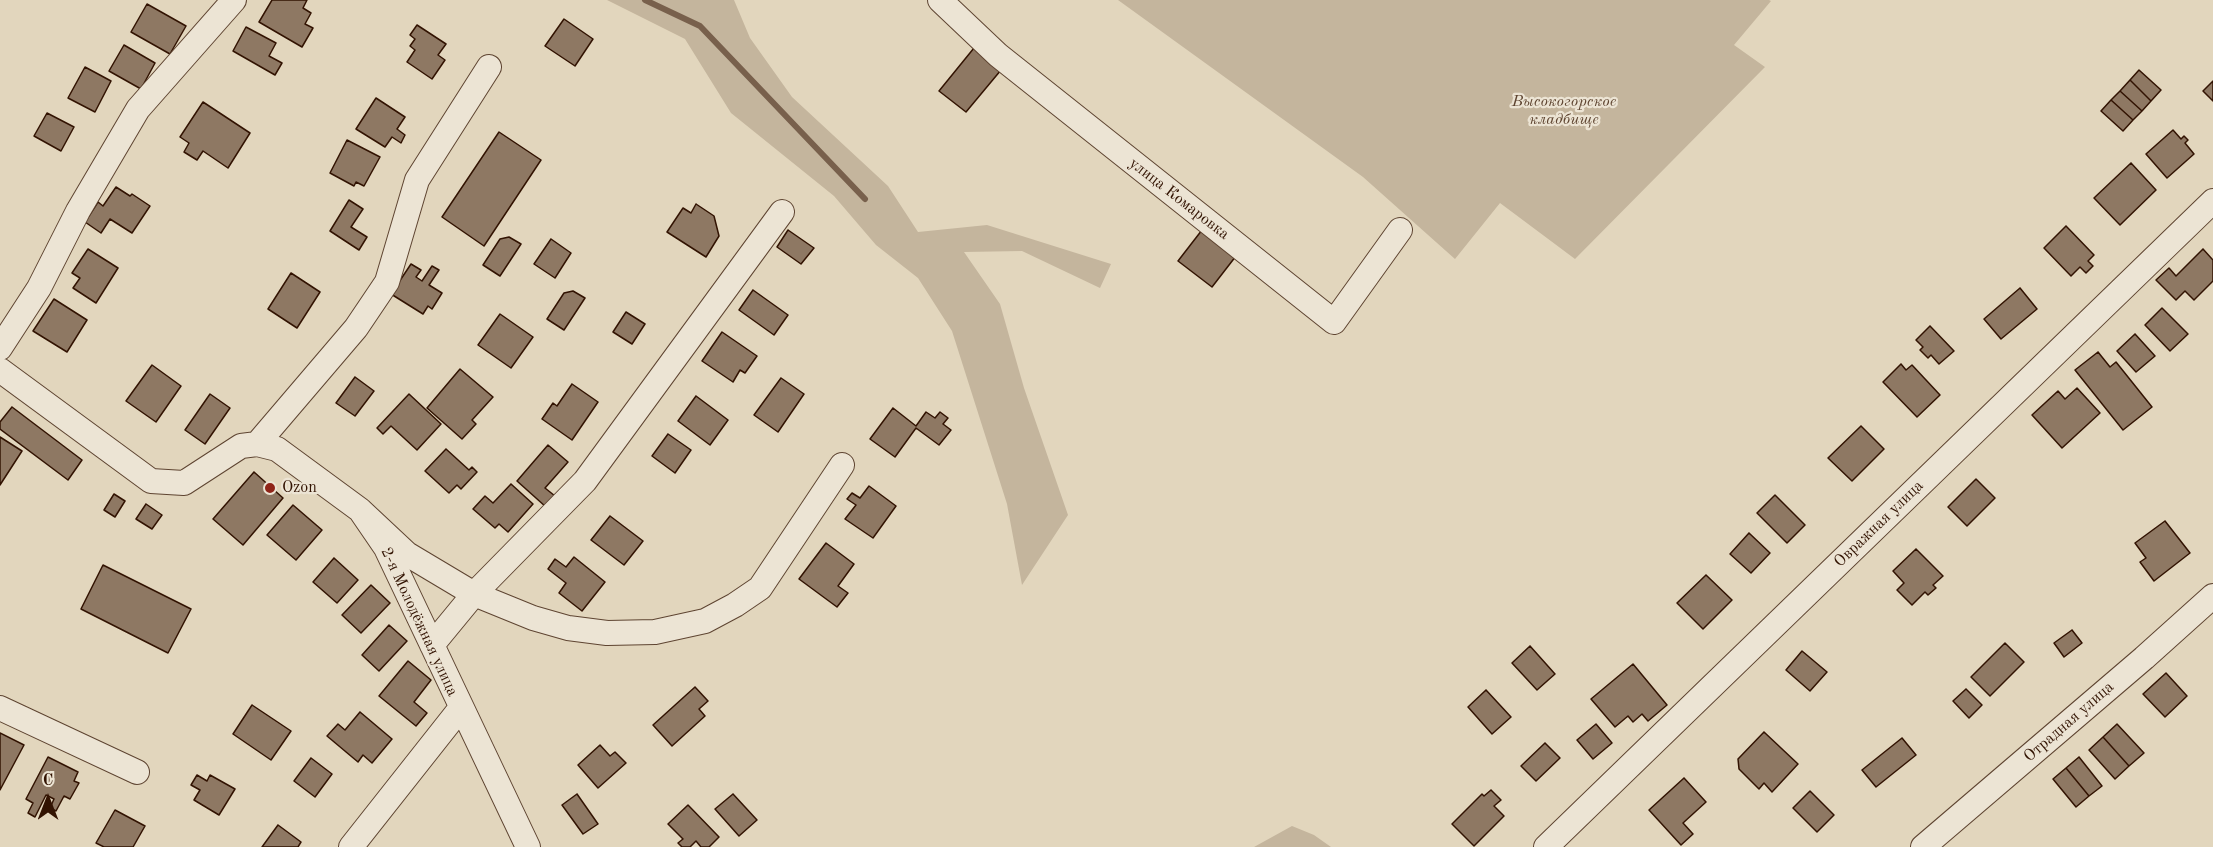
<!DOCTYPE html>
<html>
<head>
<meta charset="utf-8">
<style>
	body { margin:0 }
	#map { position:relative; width:2213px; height:847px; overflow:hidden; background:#e2d6bd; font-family:"Old Standard TT",serif }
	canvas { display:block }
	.north { position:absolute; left:18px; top:769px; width:60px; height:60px; -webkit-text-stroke:4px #ece4d4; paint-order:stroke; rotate:0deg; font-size:16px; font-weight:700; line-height:24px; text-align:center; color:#321302 }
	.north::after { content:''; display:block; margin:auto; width:21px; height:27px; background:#321302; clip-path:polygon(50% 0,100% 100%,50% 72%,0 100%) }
</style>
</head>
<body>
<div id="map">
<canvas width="2213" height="847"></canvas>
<div class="north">С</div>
</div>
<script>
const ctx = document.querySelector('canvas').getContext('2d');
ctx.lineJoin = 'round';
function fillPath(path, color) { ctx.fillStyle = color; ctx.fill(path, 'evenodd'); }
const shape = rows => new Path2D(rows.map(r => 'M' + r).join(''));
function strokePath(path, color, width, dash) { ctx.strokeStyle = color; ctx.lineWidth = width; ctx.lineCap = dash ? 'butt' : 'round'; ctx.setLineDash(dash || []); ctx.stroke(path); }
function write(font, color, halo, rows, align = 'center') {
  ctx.font = font + ' "Old Standard TT",serif'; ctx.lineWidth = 4.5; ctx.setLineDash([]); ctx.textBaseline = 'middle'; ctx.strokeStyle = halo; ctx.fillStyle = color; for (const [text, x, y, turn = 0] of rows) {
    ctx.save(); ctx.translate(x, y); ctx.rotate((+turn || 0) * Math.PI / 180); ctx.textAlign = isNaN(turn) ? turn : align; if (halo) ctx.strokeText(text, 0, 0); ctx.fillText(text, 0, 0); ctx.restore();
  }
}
fillPath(shape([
	[607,0,734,0,750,38,792,97,888,186,918,232,987,225,1111,264,1100,288,1022,251,964,252,1000,304,1024,388,1068,515,1022,585,1007,504,952,331,918,278,876,245,834,196,731,113,685,39],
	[1118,0,1769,0,1771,1,1734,45,1765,67,1575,259,1500,203,1455,259,1363,177],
	[1292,826,1314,835,1331,847,1254,847]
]), '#c4b59d');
strokePath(shape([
	[645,0,700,26,865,199]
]), '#78604c', 6);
const building = shape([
	[272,0,307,0,303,8,311,13,305,24,313,28,302,47,259,22,272,0],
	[147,4,186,26,170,54,131,32,147,4],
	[564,19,593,39,575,66,545,46,564,19],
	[417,25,446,44,438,55,445,60,432,79,407,62,415,50,410,46,415,39,410,35,417,25],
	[246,27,276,43,269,56,282,63,275,75,233,51,246,27],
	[124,45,155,63,141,89,109,71,124,45],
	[974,48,1001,70,966,112,939,91,974,48],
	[85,67,111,81,95,112,68,98,85,67],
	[2139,70,2161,90,2151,101,2130,80,2139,70],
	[2130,80,2151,101,2142,111,2120,91,2130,80],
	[2213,81,2213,101,2203,91,2213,81],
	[2120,91,2142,111,2133,120,2111,100,2120,91],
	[376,98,405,117,397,129,405,135,401,143,392,137,385,147,356,129,376,98],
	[2111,100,2133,120,2123,131,2101,111,2111,100],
	[203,102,250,133,228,168,203,151,197,160,184,152,189,143,180,137,203,102],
	[47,113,74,127,61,151,34,136,47,113],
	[2173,130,2181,139,2184,136,2188,140,2185,143,2194,154,2167,178,2146,154,2173,130],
	[499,132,541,160,484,246,442,217,499,132],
	[347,140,380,157,364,186,356,182,354,186,330,173,347,140],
	[2131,163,2156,190,2120,225,2094,198,2131,163],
	[116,187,130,196,132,194,150,206,132,233,110,219,101,233,85,222,98,202,103,206,116,187],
	[349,200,363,209,351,227,367,237,359,250,330,231,349,200],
	[696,204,714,216,719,236,706,257,667,232,683,208,691,213,696,204],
	[2066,226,2094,255,2088,261,2093,266,2086,273,2080,267,2071,276,2044,248,2066,226],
	[788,230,814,248,801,264,777,247,788,230],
	[1202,230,1236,256,1212,287,1178,261,1202,230],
	[509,237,521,244,500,276,483,265,500,239,509,237],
	[551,239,571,253,555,278,534,264,551,239],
	[88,249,118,268,96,303,73,288,80,278,72,273,88,249],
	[2203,249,2213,260,2213,281,2194,300,2185,291,2176,300,2156,280,2169,268,2176,276,2203,249],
	[411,264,421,270,416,277,422,281,432,266,439,270,429,285,442,293,432,309,428,306,423,314,391,294,411,264],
	[291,273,320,292,297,328,268,309,291,273],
	[2020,288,2037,309,2001,339,1984,319,2020,288],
	[753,290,788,315,774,335,739,310,753,290],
	[573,291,585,298,564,330,547,319,564,293,573,291],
	[54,299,87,320,67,352,33,331,54,299],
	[2162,308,2188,334,2170,351,2145,325,2162,308],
	[626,312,645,324,632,344,613,332,626,312],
	[500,314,533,337,511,368,478,345,500,314],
	[1930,326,1954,351,1939,364,1931,355,1928,358,1920,350,1923,347,1916,340,1930,326],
	[722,332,757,356,745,373,740,370,733,382,702,361,722,332],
	[2135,334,2155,356,2136,372,2117,351,2135,334],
	[2098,352,2110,367,2116,362,2152,407,2123,430,2075,370,2098,352],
	[1901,364,1906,370,1912,365,1940,395,1917,417,1883,382,1901,364],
	[152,365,181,386,156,422,126,401,152,365],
	[460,369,493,397,472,420,476,424,462,439,427,408,460,369],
	[355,377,374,391,355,416,336,403,355,377],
	[781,378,804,394,778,432,754,415,781,378],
	[572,384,598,402,572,440,542,419,553,403,557,406,572,384],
	[2077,388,2100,413,2062,448,2032,415,2058,391,2065,399,2077,388],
	[210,394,230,408,205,444,185,430,210,394],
	[409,394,441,424,417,450,391,426,383,434,377,428,409,394],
	[696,396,728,420,710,445,678,421,696,396],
	[12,407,82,460,68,480,0,429,0,422,12,407],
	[893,408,916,426,926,412,935,418,940,412,948,418,943,424,951,430,939,445,916,428,895,457,870,439,893,408],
	[1861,426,1884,449,1852,481,1828,458,1861,426],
	[668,434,691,450,675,473,652,456,668,434],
	[0,437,22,451,0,485,0,437],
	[548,445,568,462,545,488,555,496,546,507,517,481,548,445],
	[446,449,469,470,472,467,477,472,461,489,457,485,449,493,425,471,446,449],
	[254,472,283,498,243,545,213,519,254,472],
	[1976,479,1995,498,1967,526,1948,507,1976,479],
	[511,484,533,504,508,532,499,524,495,528,473,509,485,496,493,503,511,484],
	[869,486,896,506,873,538,845,519,856,505,847,499,852,493,860,498,869,486],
	[114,494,125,501,115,517,104,510,114,494],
	[1775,495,1805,525,1787,543,1757,513,1775,495],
	[146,504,162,515,152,529,136,519,146,504],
	[293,505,322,530,296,560,267,535,293,505],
	[610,516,643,541,624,565,591,540,610,516],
	[2165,521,2190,553,2154,581,2140,562,2146,558,2135,543,2165,521],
	[1749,533,1770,553,1751,573,1730,554,1749,533],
	[826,543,854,564,838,586,848,593,837,607,799,579,826,543],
	[1916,549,1943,576,1933,585,1936,588,1928,595,1925,592,1912,605,1897,590,1904,583,1893,571,1916,549],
	[574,557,605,582,582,611,559,593,566,583,548,569,555,559,566,567,574,557],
	[334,558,358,580,337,603,313,582,334,558],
	[103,565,191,609,168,653,81,609,103,565],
	[1706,575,1732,600,1703,629,1677,603,1706,575],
	[371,585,390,603,361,633,342,615,371,585],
	[389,625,407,641,379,671,362,655,389,625],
	[2072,630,2082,643,2064,657,2054,643,2072,630],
	[2005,643,2024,662,1990,696,1971,677,2005,643],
	[1530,646,1555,674,1537,690,1512,663,1530,646],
	[1802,651,1827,672,1810,691,1786,670,1802,651],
	[408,661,431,680,414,702,427,713,416,726,379,696,408,661],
	[1633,664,1667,705,1648,721,1642,714,1633,722,1628,716,1615,727,1591,699,1633,664],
	[2166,673,2187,696,2165,717,2143,694,2166,673],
	[695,687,708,701,699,709,705,716,672,746,653,725,695,687],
	[1966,689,1982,705,1969,718,1953,701,1966,689],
	[1486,690,1511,717,1492,734,1468,707,1486,690],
	[252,705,291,731,271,760,233,734,252,705],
	[360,712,392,739,372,763,363,755,358,762,327,736,338,724,345,730,360,712],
	[1596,724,1612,743,1593,759,1577,740,1596,724],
	[2117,724,2144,753,2129,766,2103,737,2117,724],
	[1764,732,1798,764,1772,792,1764,783,1759,789,1739,769,1738,759,1764,732],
	[0,733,24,745,0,790,0,733],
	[2103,737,2129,766,2115,779,2089,750,2103,737],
	[1902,738,1916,755,1876,787,1862,770,1902,738],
	[1545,743,1560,758,1536,781,1521,766,1545,743],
	[600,745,610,756,615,752,626,763,598,788,578,765,600,745],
	[48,757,78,772,74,781,79,783,70,799,64,796,56,811,50,808,54,799,46,795,35,817,28,813,33,803,26,799,48,757],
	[2079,757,2102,786,2089,796,2066,768,2079,757],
	[311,758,332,774,315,797,294,781,311,758],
	[2066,768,2089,796,2076,807,2053,779,2066,768],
	[197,775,207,781,210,775,235,789,219,815,194,800,200,790,191,785,197,775],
	[1684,778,1706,802,1683,823,1693,834,1681,845,1649,810,1684,778],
	[1491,790,1501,800,1494,806,1504,816,1474,846,1452,824,1482,794,1484,796,1491,790],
	[1810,791,1834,815,1817,832,1793,808,1810,791],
	[577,794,598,824,583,834,562,805,577,794],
	[733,794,757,820,739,836,715,809,733,794],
	[688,805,719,837,709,847,701,847,696,841,690,847,682,847,678,843,683,839,668,824,688,805],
	[115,810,145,826,133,847,104,847,96,843,115,810],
	[278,825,301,842,298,847,262,847,278,825]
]);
fillPath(building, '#8e7863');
strokePath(building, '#321302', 1.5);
const minor = shape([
	[940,0,998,55,1334,322,1400,230],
	[0,348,39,288,78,211,138,109,234,0],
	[0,370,151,481,184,483,241,446,257,444,356,328,387,282,417,180,489,67],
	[257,444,277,449,360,510,386,548,528,847],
	[360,510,407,554,474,594,533,618,568,628,607,633,655,632,705,621,735,605,760,588,842,465],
	[432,645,474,594,585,481,782,212],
	[0,708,137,772],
	[351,847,460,709],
	[1546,847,2213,201],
	[1923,847,2144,658,2213,596]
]);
strokePath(minor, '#5e4431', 26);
strokePath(minor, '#ece4d4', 24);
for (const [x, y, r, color] of [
	[270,488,6,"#8f2418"]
]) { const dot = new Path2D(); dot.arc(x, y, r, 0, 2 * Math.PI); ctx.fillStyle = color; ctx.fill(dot); strokePath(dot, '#ece4d4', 2); }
write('italic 16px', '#5e4430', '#ece4d4', [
	["Высокогорское",1564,102],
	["кладбище",1564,120]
]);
write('16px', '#321302', '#ece4d4', [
	["улица Комаровка",1179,199,38],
	["Овражная улица",1879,524,-44],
	["2-я Молодёжная улица",419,622,65],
	["Отрадная улица",2069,722,-41]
]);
write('16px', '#321302', '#ece4d4', [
	["Ozon",282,488]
], 'left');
</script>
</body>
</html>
